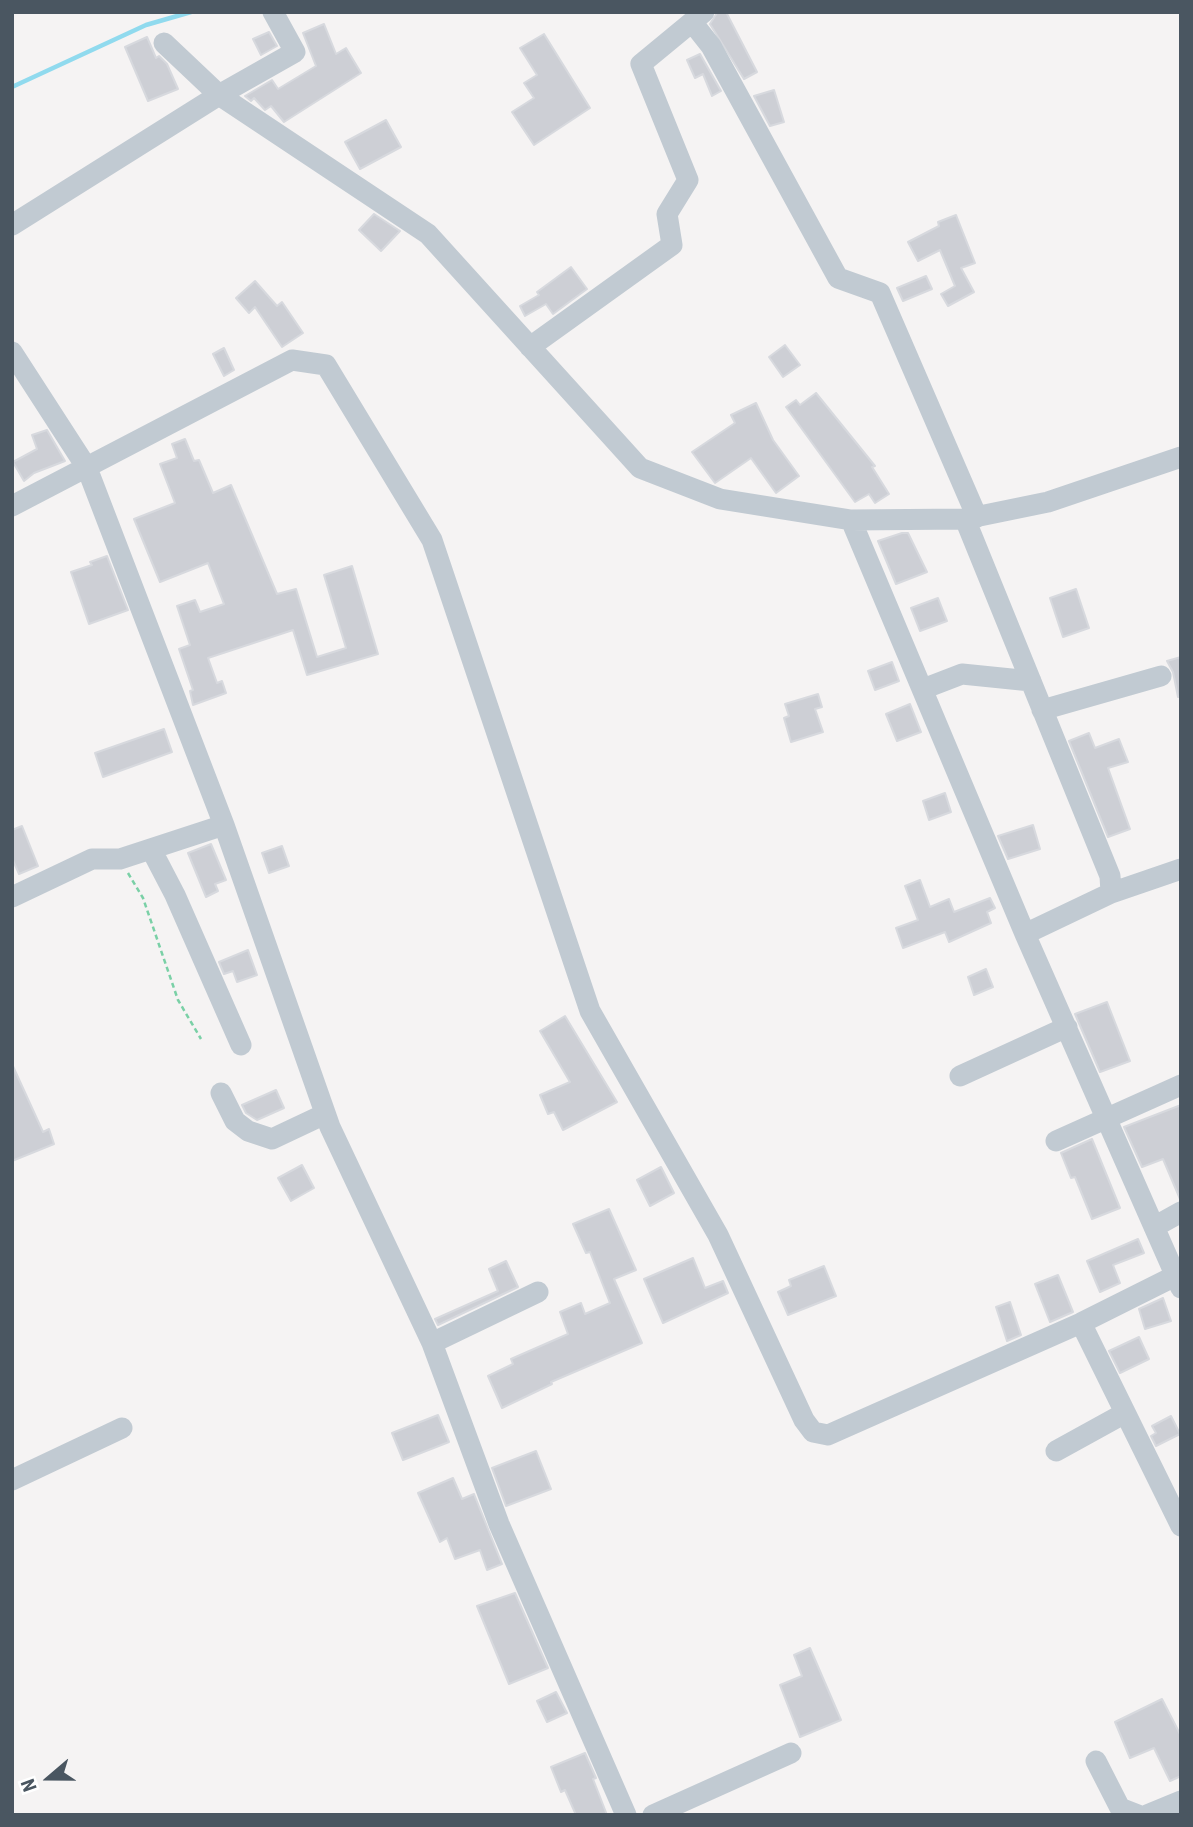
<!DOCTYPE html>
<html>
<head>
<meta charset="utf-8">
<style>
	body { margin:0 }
	#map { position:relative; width:1193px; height:1827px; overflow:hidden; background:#f5f3f3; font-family:"Roboto Condensed",sans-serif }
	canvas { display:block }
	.frame { position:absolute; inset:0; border:14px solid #4a5661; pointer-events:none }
	.north { position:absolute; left:14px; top:1743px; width:70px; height:70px; -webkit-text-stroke:5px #fff; paint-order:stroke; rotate:250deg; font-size:19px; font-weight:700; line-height:28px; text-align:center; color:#4a5661 }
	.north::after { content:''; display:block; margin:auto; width:24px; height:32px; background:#4a5661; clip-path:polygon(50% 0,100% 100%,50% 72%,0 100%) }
</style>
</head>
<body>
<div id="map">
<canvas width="1193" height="1827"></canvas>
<div class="frame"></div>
<div class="north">N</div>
</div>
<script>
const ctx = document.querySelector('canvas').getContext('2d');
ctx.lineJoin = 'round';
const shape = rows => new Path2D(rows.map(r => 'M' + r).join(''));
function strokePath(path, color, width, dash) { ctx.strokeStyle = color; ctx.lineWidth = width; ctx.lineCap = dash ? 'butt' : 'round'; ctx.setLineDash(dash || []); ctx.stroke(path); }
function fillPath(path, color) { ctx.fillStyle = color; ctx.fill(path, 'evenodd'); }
strokePath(shape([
	[12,87,146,25,191,12]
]), '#90daee', 4.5);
const building = shape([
	[726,12,757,72,744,79,710,24,717,13,726,12],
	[324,24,336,54,346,48,361,73,284,122,271,106,265,110,254,98,251,101,245,96,272,80,278,89,316,66,303,33,324,24],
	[269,32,277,46,261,55,253,39,269,32],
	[544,34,590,108,534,145,512,112,534,98,524,83,537,75,520,48,544,34],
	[147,37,156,58,159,56,167,64,178,89,148,101,125,47,147,37],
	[700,54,721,91,712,96,703,74,695,78,687,60,700,54],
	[774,90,784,122,770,126,754,96,774,90],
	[386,120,401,147,360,169,345,142,386,120],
	[374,214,400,231,381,251,359,230,374,214],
	[956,215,975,263,961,268,974,292,948,306,941,294,955,286,940,250,918,261,908,242,939,226,938,222,956,215],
	[571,267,587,289,553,314,546,304,525,316,520,306,539,295,537,292,571,267],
	[926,276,932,289,903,301,897,288,926,276],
	[255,281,277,306,282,302,303,333,282,347,255,307,249,313,236,298,255,281],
	[785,345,800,365,783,377,769,357,785,345],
	[224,348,234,370,224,376,213,354,224,348],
	[816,393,875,466,872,467,889,494,875,503,869,494,855,502,786,407,796,400,800,405,816,393],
	[756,403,773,440,799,476,776,493,751,458,715,483,692,452,735,423,731,415,756,403],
	[47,430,65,461,34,473,24,481,13,462,37,449,32,435,47,430],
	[185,439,194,461,199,460,213,493,231,485,277,594,296,589,317,657,346,648,324,575,352,566,378,654,307,675,293,630,208,658,217,683,222,681,226,693,193,705,190,691,193,690,179,649,190,645,177,606,195,600,200,612,224,604,208,563,160,582,134,519,175,503,160,464,177,458,172,444,185,439],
	[902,533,908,533,927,572,896,584,878,541,902,533],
	[107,556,128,610,89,624,71,572,92,565,90,562,107,556],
	[1076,589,1089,628,1063,637,1050,598,1076,589],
	[938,598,947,621,920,631,911,608,938,598],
	[1181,657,1181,697,1178,697,1173,672,1167,661,1181,657],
	[892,662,899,681,875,690,868,671,892,662],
	[818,694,822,707,815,709,823,732,791,742,784,718,789,716,785,704,818,694],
	[910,704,921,732,897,741,886,714,910,704],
	[164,729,172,752,103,777,95,753,164,729],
	[1089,733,1095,748,1119,739,1128,762,1108,768,1130,829,1108,837,1069,741,1089,733],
	[945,793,951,812,929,820,923,801,945,793],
	[1033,825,1040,849,1008,859,998,836,1033,825],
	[22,826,38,866,19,874,12,858,12,830,22,826],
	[211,844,226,880,215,884,218,891,206,897,188,853,211,844],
	[282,846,289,866,269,873,262,853,282,846],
	[920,880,930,907,949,899,954,912,990,898,995,908,987,912,991,923,949,942,945,932,903,948,896,928,918,920,905,886,920,880],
	[248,950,257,975,237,982,233,971,224,974,219,962,248,950],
	[986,969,993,987,974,995,968,977,986,969],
	[1107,1002,1130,1061,1100,1072,1075,1014,1107,1002],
	[565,1016,617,1102,563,1130,554,1112,548,1114,540,1095,570,1082,540,1031,565,1016],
	[12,1064,43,1132,49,1129,54,1144,12,1161,12,1064],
	[276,1090,284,1108,257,1120,246,1113,242,1105,276,1090],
	[1181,1105,1181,1199,1180,1199,1163,1159,1142,1167,1124,1127,1181,1105],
	[1092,1139,1120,1208,1092,1219,1075,1177,1071,1178,1061,1153,1092,1139],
	[302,1165,314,1188,291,1201,278,1178,302,1165],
	[661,1167,674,1193,650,1206,637,1180,661,1167],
	[609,1209,636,1270,614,1279,642,1343,551,1382,552,1384,502,1408,488,1376,513,1364,511,1359,568,1334,560,1312,581,1303,585,1314,610,1303,590,1252,586,1253,573,1224,609,1209],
	[1138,1239,1144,1253,1113,1265,1120,1283,1100,1292,1087,1261,1138,1239],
	[693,1258,705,1288,723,1281,728,1293,663,1323,644,1279,693,1258],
	[506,1261,518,1287,438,1325,435,1319,498,1291,489,1269,506,1261],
	[824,1266,836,1296,788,1315,778,1292,791,1286,789,1280,824,1266],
	[1058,1275,1073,1312,1050,1322,1035,1284,1058,1275],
	[1163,1298,1171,1321,1145,1329,1139,1309,1163,1298],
	[1010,1302,1021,1335,1007,1341,996,1307,1010,1302],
	[1139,1337,1149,1359,1120,1373,1109,1351,1139,1337],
	[438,1415,449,1442,403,1460,392,1433,438,1415],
	[1171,1416,1180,1434,1156,1446,1151,1436,1156,1433,1152,1426,1171,1416],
	[536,1451,551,1489,506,1506,492,1468,536,1451],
	[453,1478,462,1499,474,1494,502,1564,487,1570,480,1550,455,1559,447,1538,440,1542,418,1493,453,1478],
	[515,1593,548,1668,509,1684,477,1606,515,1593],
	[810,1648,841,1720,800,1737,780,1685,802,1676,794,1655,810,1648],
	[556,1692,567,1713,547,1722,537,1701,556,1692],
	[1162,1699,1181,1736,1181,1776,1170,1781,1154,1748,1130,1758,1115,1722,1162,1699],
	[585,1753,596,1778,593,1779,607,1815,576,1815,565,1790,561,1792,551,1767,585,1753]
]);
fillPath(building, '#cdcfd5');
strokePath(building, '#d7d9de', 2);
strokePath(shape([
	[128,873,143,898,178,1000,201,1039]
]), '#7ad0a6', 2.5, [5, 3.5]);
strokePath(shape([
	[692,22,711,46,838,278,880,293,977,517],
	[164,43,219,95,295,52,273,12],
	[12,225,219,95,428,234,640,468,720,499,851,520,965,519,1048,502,1181,457],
	[530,347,672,245,667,214,688,180,641,64,704,12],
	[12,352,87,468,224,825,330,1127,432,1343],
	[12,506,292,360,326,365,432,540,590,1011,718,1235,804,1420,813,1432,828,1435,1081,1323,1175,1276],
	[965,519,1110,876,1111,893,1025,934],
	[851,520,1025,934,1181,1288],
	[923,689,962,674,1031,681],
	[1042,710,1161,676],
	[151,849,175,895,241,1045],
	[1111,893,1181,869],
	[12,897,92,859,120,859,224,825],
	[960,1076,1067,1027],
	[221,1093,235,1121,248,1131,272,1139,325,1114],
	[1056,1141,1181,1085],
	[1154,1227,1181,1212],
	[538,1292,432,1343,499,1524,626,1815],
	[1081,1323,1181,1526],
	[1056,1451,1125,1413],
	[12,1480,122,1428],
	[1096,1761,1120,1808,1138,1815],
	[653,1815,791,1753],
	[1147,1815,1181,1801]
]), '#c1cad2', 21);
</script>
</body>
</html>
